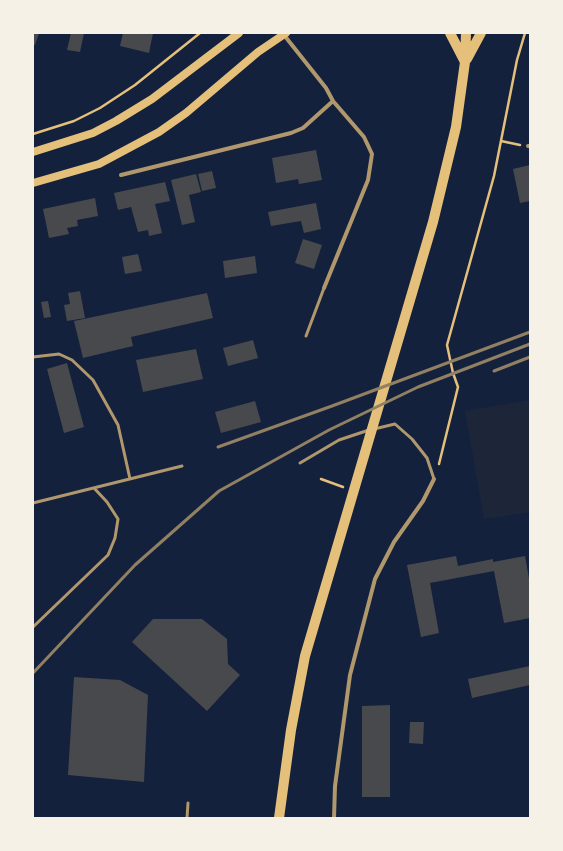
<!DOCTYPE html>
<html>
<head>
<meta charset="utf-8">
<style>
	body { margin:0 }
	#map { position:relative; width:563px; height:851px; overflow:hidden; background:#14213d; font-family:"Space Grotesk",sans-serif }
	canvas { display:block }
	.frame { position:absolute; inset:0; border:34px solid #f6f1e7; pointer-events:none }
</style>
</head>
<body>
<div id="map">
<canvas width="563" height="851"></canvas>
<div class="frame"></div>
</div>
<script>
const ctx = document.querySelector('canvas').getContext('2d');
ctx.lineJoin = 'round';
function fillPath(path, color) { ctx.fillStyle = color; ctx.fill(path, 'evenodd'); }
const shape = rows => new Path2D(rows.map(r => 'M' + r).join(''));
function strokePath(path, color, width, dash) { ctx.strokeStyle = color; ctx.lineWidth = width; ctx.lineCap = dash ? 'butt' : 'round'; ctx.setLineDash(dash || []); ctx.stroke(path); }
fillPath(shape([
	[530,400,530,512,484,519,465,411]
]), '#1d2539');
fillPath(shape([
	[33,33,39,33,35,45,33,45],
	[71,33,84,33,80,52,67,50],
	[123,33,153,33,149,53,120,46],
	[316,150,322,180,299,184,298,179,276,183,272,158],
	[530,165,530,201,520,203,513,169],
	[212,171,216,188,202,191,198,174],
	[196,174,201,192,189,195,195,222,182,225,171,180],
	[165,182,170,201,155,204,162,233,149,236,148,230,138,232,131,207,118,210,114,193],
	[95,198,98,216,77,220,78,226,67,228,69,234,49,238,43,209],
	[316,203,321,229,304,233,301,221,271,226,268,212],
	[303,239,322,245,314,269,295,263],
	[138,254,142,271,125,274,122,257],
	[255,256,257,273,225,278,223,261],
	[80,291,85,318,67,321,64,305,70,304,68,293],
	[207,293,213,318,131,337,133,346,83,358,74,321],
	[48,301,51,317,44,318,41,302],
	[253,340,258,358,228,366,223,348],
	[196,349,203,379,143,392,136,360],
	[67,363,84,427,64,433,47,369],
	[255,401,261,422,221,433,215,412],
	[456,556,458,566,493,559,493,562,525,556,530,584,530,618,504,623,494,571,430,583,439,633,421,637,407,565],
	[153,619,202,619,227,639,228,664,240,675,207,711,132,642],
	[530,666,530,685,472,698,468,679],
	[74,677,120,680,148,695,144,782,68,775],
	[390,705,390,797,362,797,362,706],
	[410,722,424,722,423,744,409,743]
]), '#48494c');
strokePath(shape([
	[33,134,74,121,100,108,135,85,200,33],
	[501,141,520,145],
	[439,464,458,387,453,373,447,345,494,176,517,60,525,33],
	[321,479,343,487]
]), '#e5c07b', 2.5);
strokePath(shape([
	[306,336,324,288],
	[33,357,59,354,72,360,93,380,118,425,130,479],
	[374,429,395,424,412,439,427,458,434,479],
	[300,463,339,440,369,430],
	[33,503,182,466],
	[33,627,108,555,115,538,118,519,107,502,94,488],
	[187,818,188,803]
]), '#b1986c', 3);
strokePath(shape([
	[284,35,326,88,333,101,364,137,372,154,368,180,324,288],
	[528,146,530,146],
	[121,175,291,133,303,128,333,101],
	[334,818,335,786,350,675,375,579,394,542,423,501,434,479]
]), '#b1986c', 4);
strokePath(shape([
	[33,152,93,133,116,121,152,99,239,33],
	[33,183,99,164,159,132,186,113,258,52,286,33]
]), '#e5c07b', 8);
strokePath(shape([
	[450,33,465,62],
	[467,59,481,33],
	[279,818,291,730,305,656,433,222,456,127,465,62,466,33]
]), '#e5c07b', 10);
strokePath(shape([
	[494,371,530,357],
	[218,447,332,406,530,332],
	[33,673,135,565,219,491,329,430,418,387,530,344]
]), '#918062', 3);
</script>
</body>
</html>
